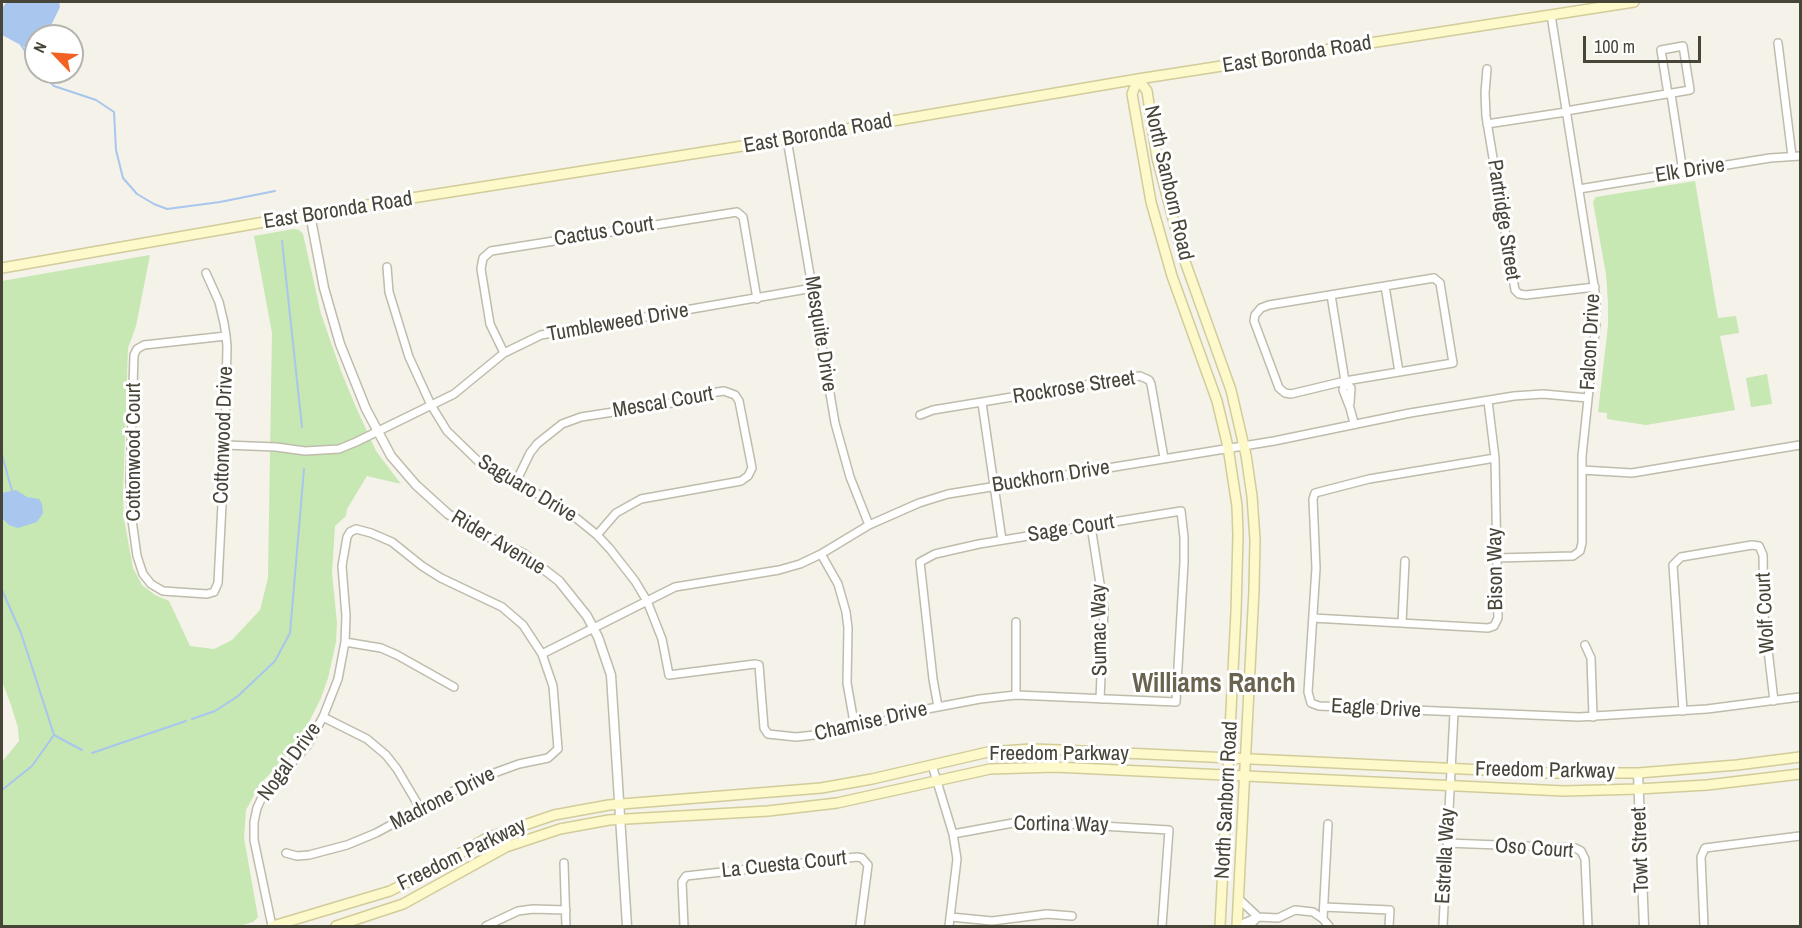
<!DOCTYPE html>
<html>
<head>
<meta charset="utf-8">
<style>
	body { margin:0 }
	#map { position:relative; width:1802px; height:928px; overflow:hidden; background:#f4f2e9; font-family:"Archivo Narrow",sans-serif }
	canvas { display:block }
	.frame { position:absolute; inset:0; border:3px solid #474438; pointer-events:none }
	.north { position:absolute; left:24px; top:24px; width:60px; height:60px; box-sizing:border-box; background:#fff; border:2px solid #b5b4af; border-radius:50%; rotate:295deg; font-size:16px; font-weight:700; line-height:24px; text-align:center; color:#474438 }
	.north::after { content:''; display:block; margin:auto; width:21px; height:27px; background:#f26222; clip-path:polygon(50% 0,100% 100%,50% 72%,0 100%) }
	.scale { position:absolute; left:1583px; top:36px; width:118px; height:27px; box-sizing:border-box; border:3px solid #474438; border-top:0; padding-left:8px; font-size:18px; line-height:21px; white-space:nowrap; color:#474438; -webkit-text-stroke:4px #fff; paint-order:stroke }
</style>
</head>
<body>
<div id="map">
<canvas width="1802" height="928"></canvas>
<div class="frame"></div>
<div class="north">N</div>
<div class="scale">100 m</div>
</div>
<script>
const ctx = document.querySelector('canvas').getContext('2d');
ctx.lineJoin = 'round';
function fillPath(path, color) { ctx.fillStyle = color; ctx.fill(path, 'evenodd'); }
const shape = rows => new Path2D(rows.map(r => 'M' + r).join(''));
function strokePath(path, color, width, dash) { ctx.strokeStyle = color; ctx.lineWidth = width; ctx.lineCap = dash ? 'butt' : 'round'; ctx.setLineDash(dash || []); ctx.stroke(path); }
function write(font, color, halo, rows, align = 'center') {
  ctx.font = font + ' "Archivo Narrow",sans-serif'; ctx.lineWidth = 6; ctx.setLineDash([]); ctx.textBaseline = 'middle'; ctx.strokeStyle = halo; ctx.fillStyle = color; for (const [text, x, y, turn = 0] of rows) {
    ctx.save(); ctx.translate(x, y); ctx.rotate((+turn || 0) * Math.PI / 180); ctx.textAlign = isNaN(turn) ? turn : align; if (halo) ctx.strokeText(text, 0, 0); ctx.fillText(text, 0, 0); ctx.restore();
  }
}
fillPath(shape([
	[1695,181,1718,318,1736,316,1739,333,1720,336,1735,410,1646,425,1607,419,1607,413,1598,412,1608,326,1608,301,1606,274,1593,202,1596,197],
	[294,229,299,230,303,234,321,314,341,371,355,405,376,451,401,484,367,476,347,509,346,516,335,526,332,573,337,623,336,642,328,678,321,698,305,730,283,760,260,784,246,810,244,838,258,917,253,922,239,926,2,926,2,762,19,741,18,728,11,705,2,681,2,281,150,255,136,326,128,348,123,494,124,519,133,568,142,585,155,595,169,601,190,646,214,649,232,640,260,610,268,578,272,333,254,236],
	[1767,374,1772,404,1751,407,1746,378]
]), '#c7e7b3');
fillPath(shape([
	[7,2,59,2,60,7,46,36,36,36,36,48,30,50,2,35,2,8],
	[16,490,27,497,39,499,42,504,43,513,37,522,18,528,9,525,2,518,2,493]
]), '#a8c6ee');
strokePath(shape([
	[21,45,36,67],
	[39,72,54,86,96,100,114,112,116,150,123,178,137,194,154,204,167,209,220,202,275,191],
	[282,241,302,427],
	[2,455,12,491],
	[2,590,21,633,54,735],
	[192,719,215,711,238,696,275,661,290,633,304,469],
	[54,735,82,750],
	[92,753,186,721],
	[2,790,32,766,54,735]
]), '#a8c6ee', 2);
const minor = shape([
	[1778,43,1792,156],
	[1487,69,1485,93,1486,116,1515,290,1519,294,1526,295,1595,287],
	[1671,94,1683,172],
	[1566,111,1690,90,1683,46,1661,50,1668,94],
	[1487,124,1566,112],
	[787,139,835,423,850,477,869,525],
	[1579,189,1770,158,1800,156],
	[387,267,389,292,409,357,431,405,447,431,480,463,515,484,534,492,565,509,597,535,610,549,635,581,647,601,662,639,669,675,755,664,759,665,764,728,768,734,796,737,832,733,897,718,927,709,980,699,1016,695,1176,702,1184,562,1184,537,1181,511,979,544,935,554,920,562,933,679,938,707],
	[206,273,219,302,224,323,226,336,227,346,225,445,218,583,214,592,207,594,163,591,151,584,143,574,137,556,132,520,130,481,134,355,137,349,144,345,226,336],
	[1434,278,1440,283,1453,363,1345,381,1291,394,1285,393,1279,388,1254,321,1255,315,1261,308,1269,305,1434,278],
	[1385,286,1399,372],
	[1331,295,1345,381,1343,390,1350,408,1354,423],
	[504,353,490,324,481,269,483,258,491,251,737,212,743,217,757,299],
	[1345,381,1351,388,1350,403],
	[982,403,1002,540],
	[920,415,933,410,1140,376,1149,380,1151,384,1164,458],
	[225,445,276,447,305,451,339,449,356,442,454,394,504,353,541,335,813,288],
	[1495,458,1369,479,1315,493,1313,499,1316,568,1308,692,1311,703,1319,706,1579,717,1707,709,1800,697],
	[1582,470,1632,473,1800,445],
	[515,484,530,453,537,444,562,424,581,417,685,401,717,392,724,391,735,395,739,401,752,468,748,476,741,481,641,499,616,513,597,535],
	[1091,526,1104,609,1100,699],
	[821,554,838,584,846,612,848,628,847,683,855,728],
	[1496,558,1573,556,1580,551,1582,543,1582,456,1596,323,1596,298,1551,15],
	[1313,618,1488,628,1494,626,1498,618,1495,458,1488,401],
	[1402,623,1405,561],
	[345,642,381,648,397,655,454,687],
	[1585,645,1591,658,1593,717],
	[542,654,675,587,779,570,800,564,821,554,869,525,919,503,948,494,1274,441,1410,413,1514,396,1543,394,1588,398],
	[1016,695,1016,622],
	[1683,711,1673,565,1681,557,1752,545,1759,546,1763,555,1764,616,1774,701],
	[323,717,367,739,386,755,397,769,420,808],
	[932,765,953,834,957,859,949,926],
	[1328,824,1323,919,1329,926],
	[953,834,1013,823,1034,822,1169,830,1162,926],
	[1447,843,1575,848,1581,851,1585,859,1588,926],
	[564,863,566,926],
	[1324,907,1390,910,1389,926],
	[951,917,992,921,1047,914,1072,916],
	[272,926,254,840,254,822,257,808,263,795,307,746,323,717,338,679,345,642,346,616,342,566,347,537,350,532,356,529,371,533,392,542,422,566,441,578,502,607,523,625,542,654,553,686,558,749,548,758,519,764,472,781,376,833,347,845,309,855,297,856,286,853],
	[486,926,518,911,533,909,566,910],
	[684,926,682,882,686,876,857,857,862,858,868,865,860,926],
	[1237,926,1258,917,1239,899],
	[1249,926,1258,917,1278,918,1295,910,1313,912,1323,919],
	[1443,926,1454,713],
	[1704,926,1701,857,1705,848,1800,836]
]);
const tertiary = shape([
	[310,214,324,288,340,344,366,409,391,456,416,485,448,514,470,528,524,554,559,581,587,616,598,637,611,675,627,926],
	[1638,773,1644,926]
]);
const secondary = shape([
	[1138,79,1147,91,1157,158,1182,253,1231,390,1246,455,1252,496,1255,540,1254,590,1237,926],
	[1138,79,1132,94,1151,202,1172,276,1217,401,1228,447,1237,506,1238,535,1236,612,1220,926],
	[2,268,310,214,787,139,1138,79,1634,2],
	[273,926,390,891,424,874,487,838,554,815,609,805,821,788,872,779,988,752,1031,749,1061,750,1548,773,1638,773,1737,765,1800,757],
	[336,926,403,904,506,847,560,829,609,820,768,811,837,803,990,769,1055,767,1564,791,1638,789,1707,785,1800,774]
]);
strokePath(minor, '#bfbcac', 10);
strokePath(tertiary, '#bfbcac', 11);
strokePath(secondary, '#d2cc9a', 12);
strokePath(minor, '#fff', 7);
strokePath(tertiary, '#fff', 8);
strokePath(secondary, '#fdf9ca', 9);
write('21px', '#474438', '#fff', [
	["East Boronda Road",1297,55,-9],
	["East Boronda Road",818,134,-10],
	["Elk Drive",1690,171,-9],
	["North Sanborn Road",1168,183,77],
	["East Boronda Road",338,211,-9],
	["Partridge Street",1503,220,81],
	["Cactus Court",604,232,-9],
	["Tumbleweed Drive",618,323,-10],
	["Mesquite Drive",820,334,81],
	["Falcon Drive",1591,342,-87],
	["Rockrose Street",1074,388,-9],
	["Mescal Court",663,403,-10],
	["Cottonwood Drive",224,435,-88],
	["Cottonwood Court",134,452,-90],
	["Buckhorn Drive",1051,477,-9],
	["Saguaro Drive",527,489,31],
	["Sage Court",1071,529,-9],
	["Rider Avenue",498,543,31],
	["Bison Way",1496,569,-91],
	["Wolf Court",1766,613,-93],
	["Sumac Way",1100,630,-91],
	["Eagle Drive",1376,709,3],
	["Chamise Drive",871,722,-13],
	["Freedom Parkway",1059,754],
	["Nogal Drive",290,762,-54],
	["Freedom Parkway",1545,771,1],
	["Madrone Drive",443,799,-27],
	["North Sanborn Road",1227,800,-87],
	["Cortina Way",1061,825,1],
	["Oso Court",1534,849,4],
	["Towt Street",1641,850,-92],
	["Freedom Parkway",462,855,-26],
	["Estrella Way",1446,856,-87],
	["La Cuesta Court",784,865,-6]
]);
write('bold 27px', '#6a634f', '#fff', [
	["Williams Ranch",1214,685]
]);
</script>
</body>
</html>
